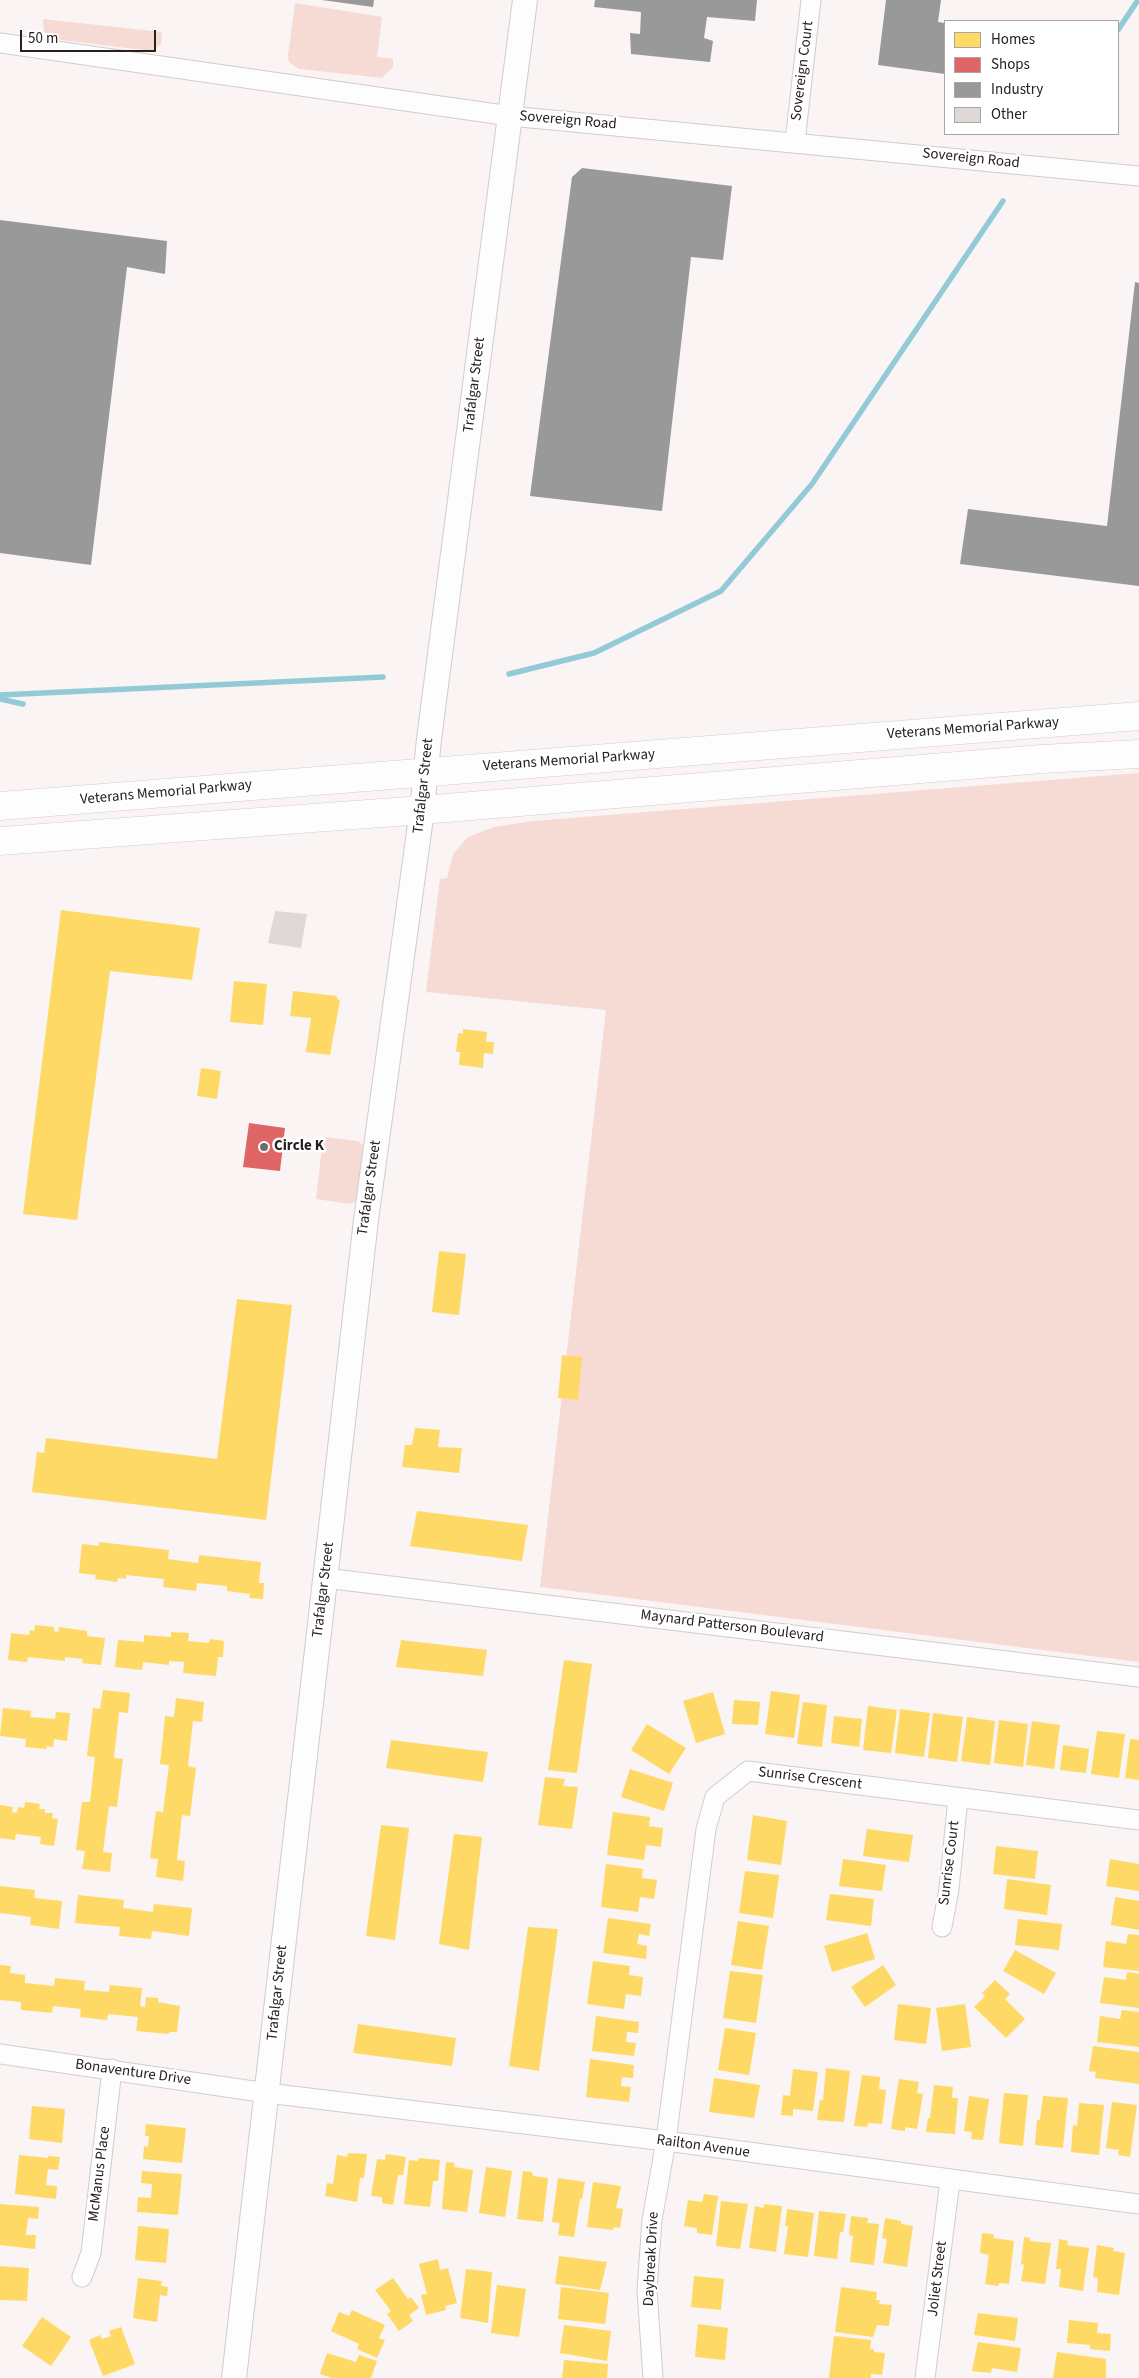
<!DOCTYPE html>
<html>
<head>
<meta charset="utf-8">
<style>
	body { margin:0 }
	#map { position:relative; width:1139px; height:2378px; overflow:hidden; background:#faf4f4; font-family:"Source Sans 3",sans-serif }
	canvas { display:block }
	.legend { position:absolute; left:944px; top:20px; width:175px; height:115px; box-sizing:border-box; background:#fff; border:1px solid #a9a6a5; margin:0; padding:6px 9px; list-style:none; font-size:15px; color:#27201e }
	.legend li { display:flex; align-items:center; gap:10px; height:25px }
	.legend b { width:25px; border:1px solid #a9a6a5 }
	.scale { position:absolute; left:20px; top:30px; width:136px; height:22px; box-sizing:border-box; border:2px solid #27201e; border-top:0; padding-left:6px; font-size:15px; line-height:18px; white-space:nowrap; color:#27201e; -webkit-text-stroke:4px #fff; paint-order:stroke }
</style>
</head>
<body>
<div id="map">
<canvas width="1139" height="2378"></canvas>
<ul class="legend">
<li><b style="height:14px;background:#ffd966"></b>Homes</li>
<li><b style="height:14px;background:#e06666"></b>Shops</li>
<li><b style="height:14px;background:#999"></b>Industry</li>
<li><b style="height:14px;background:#ded8d7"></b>Other</li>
</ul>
<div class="scale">50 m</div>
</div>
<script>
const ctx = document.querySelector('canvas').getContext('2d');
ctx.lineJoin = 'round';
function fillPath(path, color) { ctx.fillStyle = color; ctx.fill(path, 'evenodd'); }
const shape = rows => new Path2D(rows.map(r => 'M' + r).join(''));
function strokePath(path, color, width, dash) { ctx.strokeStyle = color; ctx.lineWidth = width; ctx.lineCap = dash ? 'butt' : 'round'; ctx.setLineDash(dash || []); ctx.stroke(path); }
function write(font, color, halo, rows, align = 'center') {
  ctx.font = font + ' "Source Sans 3",sans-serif'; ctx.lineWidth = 5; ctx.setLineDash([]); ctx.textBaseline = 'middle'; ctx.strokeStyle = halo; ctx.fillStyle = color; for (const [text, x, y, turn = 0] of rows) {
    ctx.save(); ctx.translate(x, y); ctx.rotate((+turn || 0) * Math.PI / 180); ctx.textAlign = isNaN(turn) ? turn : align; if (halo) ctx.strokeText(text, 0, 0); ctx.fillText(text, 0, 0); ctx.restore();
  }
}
fillPath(shape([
	[295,3,382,17,377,57,393,59,393,67,382,78,299,69,289,62,288,56],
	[43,19,162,32,161,44,152,51,53,39,44,32],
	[1139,773,1139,1662,540,1587,606,1010,426,992,440,879,447,878,453,854,468,837,494,827,533,821],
	[325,1137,358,1141,364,1146,357,1201,350,1204,316,1199,323,1139]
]), '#f6dad4');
fillPath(shape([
	[61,910,200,928,192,980,110,971,77,1220,23,1214],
	[234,981,267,984,263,1025,230,1022],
	[293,991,337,996,337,999,340,1000,330,1055,306,1052,311,1018,290,1016],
	[463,1029,487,1032,486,1042,494,1042,493,1054,484,1053,483,1068,459,1065,460,1052,456,1052,458,1033,463,1034],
	[201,1068,221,1071,217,1099,197,1096],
	[439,1251,466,1254,459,1315,432,1312],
	[237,1299,292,1305,266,1520,32,1492,37,1452,44,1453,46,1438,217,1459],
	[562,1355,582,1357,578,1400,558,1398],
	[415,1428,440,1430,438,1447,462,1448,459,1473,402,1467,405,1445,412,1445],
	[417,1511,528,1525,522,1561,410,1546],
	[99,1542,169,1550,168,1559,198,1563,199,1555,261,1562,259,1583,264,1583,263,1599,249,1598,250,1594,227,1591,227,1586,197,1583,196,1591,163,1587,164,1579,126,1575,126,1579,118,1578,117,1582,95,1579,96,1575,79,1573,82,1544,99,1546],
	[35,1625,54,1627,54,1631,58,1632,59,1627,87,1631,87,1636,105,1638,101,1665,82,1663,83,1659,65,1657,65,1661,28,1657,27,1662,8,1660,11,1633,29,1635,30,1630,34,1631],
	[171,1632,189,1633,188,1641,209,1643,210,1639,224,1641,223,1657,218,1657,216,1676,183,1673,184,1662,169,1661,169,1665,143,1662,142,1670,115,1667,118,1640,144,1642,144,1635,171,1637],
	[401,1640,487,1650,483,1676,396,1667],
	[564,1660,592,1664,577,1773,548,1770],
	[103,1690,130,1693,128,1713,119,1712,114,1758,123,1759,117,1807,109,1806,103,1852,112,1853,110,1872,82,1869,85,1851,76,1850,82,1802,90,1802,95,1757,87,1756,93,1708,100,1709],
	[771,1691,800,1695,794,1738,765,1734],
	[713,1692,725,1734,696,1743,683,1701],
	[176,1698,204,1702,202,1722,193,1721,188,1766,196,1768,190,1816,182,1815,177,1860,185,1861,183,1881,156,1877,158,1859,150,1858,156,1811,163,1812,169,1765,160,1764,165,1716,174,1717],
	[734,1700,760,1702,758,1725,732,1724],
	[803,1702,827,1705,822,1747,797,1744],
	[868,1706,897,1710,891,1753,863,1750],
	[3,1708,31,1711,30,1717,55,1719,56,1712,70,1713,67,1741,54,1739,53,1747,47,1746,46,1749,25,1747,26,1739,0,1736],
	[900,1709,930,1713,924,1757,895,1753],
	[933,1713,963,1717,957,1762,928,1758],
	[834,1716,862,1719,859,1747,831,1743],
	[967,1717,995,1721,990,1765,961,1761],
	[999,1720,1028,1724,1023,1767,994,1763],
	[1032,1721,1060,1725,1054,1769,1026,1765],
	[647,1724,686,1748,669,1774,631,1750],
	[1097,1731,1125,1734,1119,1778,1091,1774],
	[1130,1739,1139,1740,1139,1780,1125,1778],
	[391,1740,488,1752,483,1782,386,1768],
	[1063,1745,1089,1749,1086,1773,1060,1770],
	[630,1769,673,1783,664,1811,621,1797],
	[545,1777,565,1779,563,1786,578,1787,572,1829,538,1825],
	[25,1802,40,1804,39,1809,45,1809,45,1813,53,1813,52,1818,58,1819,54,1846,40,1844,41,1837,16,1834,15,1840,0,1838,0,1805,13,1807,12,1812,17,1813,18,1807,24,1808],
	[613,1812,650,1817,649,1826,663,1828,661,1847,646,1845,644,1860,607,1855],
	[753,1815,787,1821,781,1865,747,1860],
	[381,1825,409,1828,395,1940,366,1936],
	[867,1829,913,1835,909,1862,863,1856],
	[454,1834,482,1837,469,1950,439,1944],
	[996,1846,1038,1851,1035,1879,993,1874],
	[843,1859,886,1865,882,1891,839,1886],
	[1110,1859,1139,1864,1139,1891,1106,1886],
	[606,1864,643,1869,642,1878,657,1880,654,1899,640,1897,638,1912,601,1907],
	[745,1871,779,1875,773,1918,739,1913],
	[1007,1879,1051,1885,1047,1915,1004,1909],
	[0,1886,35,1890,34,1898,62,1901,59,1929,30,1925,31,1917,0,1913],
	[830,1894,874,1899,871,1926,826,1920],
	[78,1895,124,1900,123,1908,153,1912,154,1904,192,1908,189,1936,152,1931,151,1939,119,1936,120,1927,75,1923],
	[1115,1897,1139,1901,1139,1930,1111,1925],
	[608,1918,651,1924,649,1936,639,1934,637,1944,647,1946,646,1959,603,1953],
	[1018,1919,1062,1924,1059,1950,1015,1945],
	[738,1921,769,1926,762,1970,731,1965],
	[528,1927,558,1929,539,2071,509,2066],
	[867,1933,875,1959,832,1972,824,1946],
	[1128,1934,1139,1935,1139,1971,1103,1967,1106,1941,1126,1944],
	[1015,1950,1056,1973,1044,1994,1003,1971],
	[593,1961,630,1966,629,1975,643,1977,641,1996,626,1994,624,2009,587,2004],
	[0,1965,11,1966,10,1973,25,1975,25,1983,54,1986,55,1978,85,1981,84,1990,109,1992,110,1985,142,1988,140,2006,145,2007,146,1997,158,1998,158,2002,180,2006,177,2032,170,2032,168,2034,136,2031,138,2017,108,2014,107,2020,80,2017,81,2009,53,2006,52,2013,21,2010,21,2002,0,2000],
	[883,1965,896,1985,865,2007,851,1987],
	[730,1971,763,1975,756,2023,723,2018],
	[1127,1972,1139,1974,1139,2008,1100,2003,1104,1977,1126,1980],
	[995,1980,1010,1994,1005,1999,1025,2019,1006,2038,974,2007,985,1996,982,1993],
	[898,2004,931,2008,926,2044,894,2040],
	[965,2004,971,2047,942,2051,936,2008],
	[1122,2010,1139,2012,1139,2047,1097,2042,1100,2016,1120,2019],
	[596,2016,639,2022,638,2033,627,2032,626,2042,636,2043,634,2056,592,2051],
	[358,2024,456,2038,452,2066,353,2053],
	[725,2028,756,2033,749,2075,718,2070],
	[1093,2046,1139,2052,1139,2084,1095,2078,1096,2072,1089,2071],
	[590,2059,634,2065,633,2078,622,2077,621,2086,631,2087,629,2102,586,2097],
	[826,2068,850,2071,844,2122,817,2120,820,2100,823,2100],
	[793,2069,818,2072,813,2111,793,2109,793,2116,781,2115,783,2095,790,2096],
	[862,2075,880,2077,879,2089,886,2090,882,2124,868,2123,867,2127,854,2126],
	[714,2078,760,2085,754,2118,709,2112],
	[899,2079,919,2082,917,2093,923,2094,917,2129,905,2127,905,2131,891,2129],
	[934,2085,953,2087,952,2098,958,2098,955,2134,926,2132,928,2118,930,2118],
	[1004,2093,1028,2095,1023,2146,999,2143],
	[969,2096,989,2099,983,2140,971,2139,972,2132,964,2131],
	[1043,2096,1068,2098,1063,2148,1035,2145,1037,2120,1040,2120],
	[1112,2102,1137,2105,1130,2157,1118,2155,1119,2150,1106,2148],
	[1079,2103,1104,2105,1099,2155,1071,2152,1073,2125,1077,2126],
	[32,2106,65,2109,62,2143,29,2139],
	[146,2124,186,2128,182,2163,143,2159,144,2146,148,2147,149,2136,145,2136],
	[348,2153,367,2154,364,2178,360,2178,357,2202,325,2196,327,2183,333,2184,337,2155,347,2157],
	[386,2154,406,2157,403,2175,398,2175,393,2205,382,2203,382,2197,371,2196,377,2159,385,2160],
	[19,2155,48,2158,48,2156,60,2157,58,2170,48,2169,46,2185,57,2186,56,2199,15,2194],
	[419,2158,440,2160,438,2181,433,2181,430,2207,404,2204,409,2160,418,2161],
	[446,2162,455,2163,454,2167,473,2170,467,2212,442,2209],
	[486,2167,512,2171,505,2217,479,2213],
	[142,2171,182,2174,178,2215,137,2212,138,2197,151,2198,152,2184,141,2183],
	[523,2171,532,2172,533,2176,548,2178,543,2222,517,2219],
	[558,2178,585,2182,582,2199,580,2199,574,2237,558,2235,560,2223,552,2222],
	[593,2182,621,2186,616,2208,623,2209,620,2228,614,2227,613,2230,587,2227],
	[704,2194,718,2196,712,2235,697,2233,697,2228,684,2226,688,2200,702,2202],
	[721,2201,748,2204,740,2249,716,2246],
	[0,2204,39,2207,38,2219,28,2218,26,2235,36,2235,35,2249,0,2245],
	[764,2204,782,2206,776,2252,749,2248,755,2206,764,2208],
	[787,2209,814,2213,808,2257,784,2254,788,2226,785,2226],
	[819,2211,846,2214,843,2232,840,2232,837,2259,814,2256],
	[851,2216,868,2218,867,2223,879,2224,874,2265,850,2262,853,2236,849,2235],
	[885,2218,901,2221,901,2224,913,2226,907,2267,883,2263,887,2239,882,2238],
	[138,2226,169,2229,166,2263,135,2260],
	[982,2233,993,2234,994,2238,1014,2241,1009,2284,999,2283,998,2286,985,2284,989,2255,980,2253],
	[1024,2237,1030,2238,1030,2241,1051,2243,1045,2284,1021,2281,1024,2265,1021,2264],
	[1059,2239,1068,2241,1067,2245,1089,2248,1083,2291,1059,2287,1061,2269,1056,2269],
	[1097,2245,1114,2248,1113,2251,1125,2253,1119,2295,1097,2292,1098,2278,1093,2277],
	[559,2256,607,2262,600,2290,555,2284],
	[438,2259,440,2270,448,2268,457,2303,445,2306,446,2310,426,2315,421,2295,427,2294,419,2264],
	[0,2266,29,2268,27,2301,0,2300],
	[466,2269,492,2272,488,2323,460,2318],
	[694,2276,724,2279,721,2310,691,2307],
	[138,2278,162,2281,161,2286,168,2287,167,2296,160,2295,157,2322,133,2318],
	[393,2278,408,2299,411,2297,419,2308,409,2315,413,2321,399,2331,387,2314,391,2311,375,2290],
	[497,2285,526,2289,519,2337,491,2333],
	[561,2287,609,2293,605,2324,558,2319],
	[841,2287,877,2292,876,2300,880,2300,879,2304,892,2305,889,2326,877,2325,873,2337,835,2332],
	[352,2310,385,2325,379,2338,385,2340,377,2358,357,2349,359,2344,331,2331,339,2312,349,2316],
	[978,2313,1018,2318,1015,2341,974,2335],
	[42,2317,71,2337,51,2366,22,2346],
	[1069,2320,1098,2323,1097,2333,1111,2334,1110,2351,1090,2349,1090,2345,1067,2343],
	[698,2324,728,2328,725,2360,695,2357],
	[564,2325,611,2331,607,2361,560,2353],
	[121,2327,135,2364,103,2376,89,2340,100,2335,102,2339,111,2336,109,2331],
	[834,2336,871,2340,870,2349,874,2349,874,2352,885,2353,882,2375,871,2374,871,2378,829,2378],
	[978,2342,1021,2348,1017,2372,992,2368,991,2373,972,2371],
	[1057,2352,1106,2359,1106,2378,1053,2378],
	[327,2353,356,2362,359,2355,377,2361,371,2378,332,2378,320,2374],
	[564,2360,608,2364,607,2378,562,2378]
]), '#ffd966');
fillPath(shape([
	[249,1123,285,1128,280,1171,243,1167]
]), '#e06666');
fillPath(shape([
	[322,0,374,0,373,7],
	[595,0,757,0,755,21,707,17,704,38,713,41,710,62,631,54,630,33,640,34,641,12,594,7],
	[886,0,941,0,938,22,945,23,945,74,878,65],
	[582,168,732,186,723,260,691,257,662,511,530,496,572,177],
	[0,220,167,241,165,274,127,267,91,565,0,553],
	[1135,282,1139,283,1139,586,960,564,968,509,1107,526]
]), '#999');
strokePath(shape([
	[1118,30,1138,0],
	[509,674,594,653,721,591,812,484,1003,201],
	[0,695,383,677],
	[0,699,23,704]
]), '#93cad7', 5.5);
fillPath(shape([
	[275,911,307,914,301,948,268,943]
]), '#ded8d7');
const minor = shape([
	[0,43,510,116,1139,176],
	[795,142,811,0],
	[325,1578,1139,1677],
	[942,1927,949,1889,958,1798],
	[0,2054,267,2093,666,2141,1139,2204],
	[82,2277,91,2253,112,2069],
	[653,2378,647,2290,652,2220,666,2141,706,1829,715,1797,748,1771,1139,1820],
	[925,2378,950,2181]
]);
const major = shape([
	[234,2378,366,1220,422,810,429,739,525,0]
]);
const highway = shape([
	[0,806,1139,716],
	[0,841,422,810,1042,759,1139,754]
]);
strokePath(minor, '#d2cccb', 21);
strokePath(major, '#d2cccb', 26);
strokePath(highway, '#d2cccb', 29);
strokePath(minor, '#fefdfd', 19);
strokePath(major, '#fefdfd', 24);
strokePath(highway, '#fefdfd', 28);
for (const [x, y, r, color] of [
	[264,1147,5,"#716a69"]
]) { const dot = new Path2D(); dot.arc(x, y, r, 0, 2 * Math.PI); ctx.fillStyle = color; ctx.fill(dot); strokePath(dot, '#fff', 2); }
write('15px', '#27201e', '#fff', [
	["Sovereign Court",803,71,-83],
	["Sovereign Road",568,121,5],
	["Sovereign Road",971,159,6],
	["Trafalgar Street",475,385,-83],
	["Veterans Memorial Parkway",973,729,-4],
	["Veterans Memorial Parkway",569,761,-4],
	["Trafalgar Street",424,786,-84],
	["Veterans Memorial Parkway",166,793,-5],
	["Trafalgar Street",370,1188,-82],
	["Trafalgar Street",324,1590,-83],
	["Maynard Patterson Boulevard",732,1627,7],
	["Sunrise Crescent",810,1779,7],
	["Sunrise Court",950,1863,-83],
	["Trafalgar Street",278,1993,-84],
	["Bonaventure Drive",133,2073,8],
	["Railton Avenue",703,2147,8],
	["McManus Place",100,2174,-83],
	["Daybreak Drive",652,2259,-87],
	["Joliet Street",938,2279,-83]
]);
write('bold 15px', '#27201e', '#fff', [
	["Circle K",274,1147]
], 'left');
</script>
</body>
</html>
